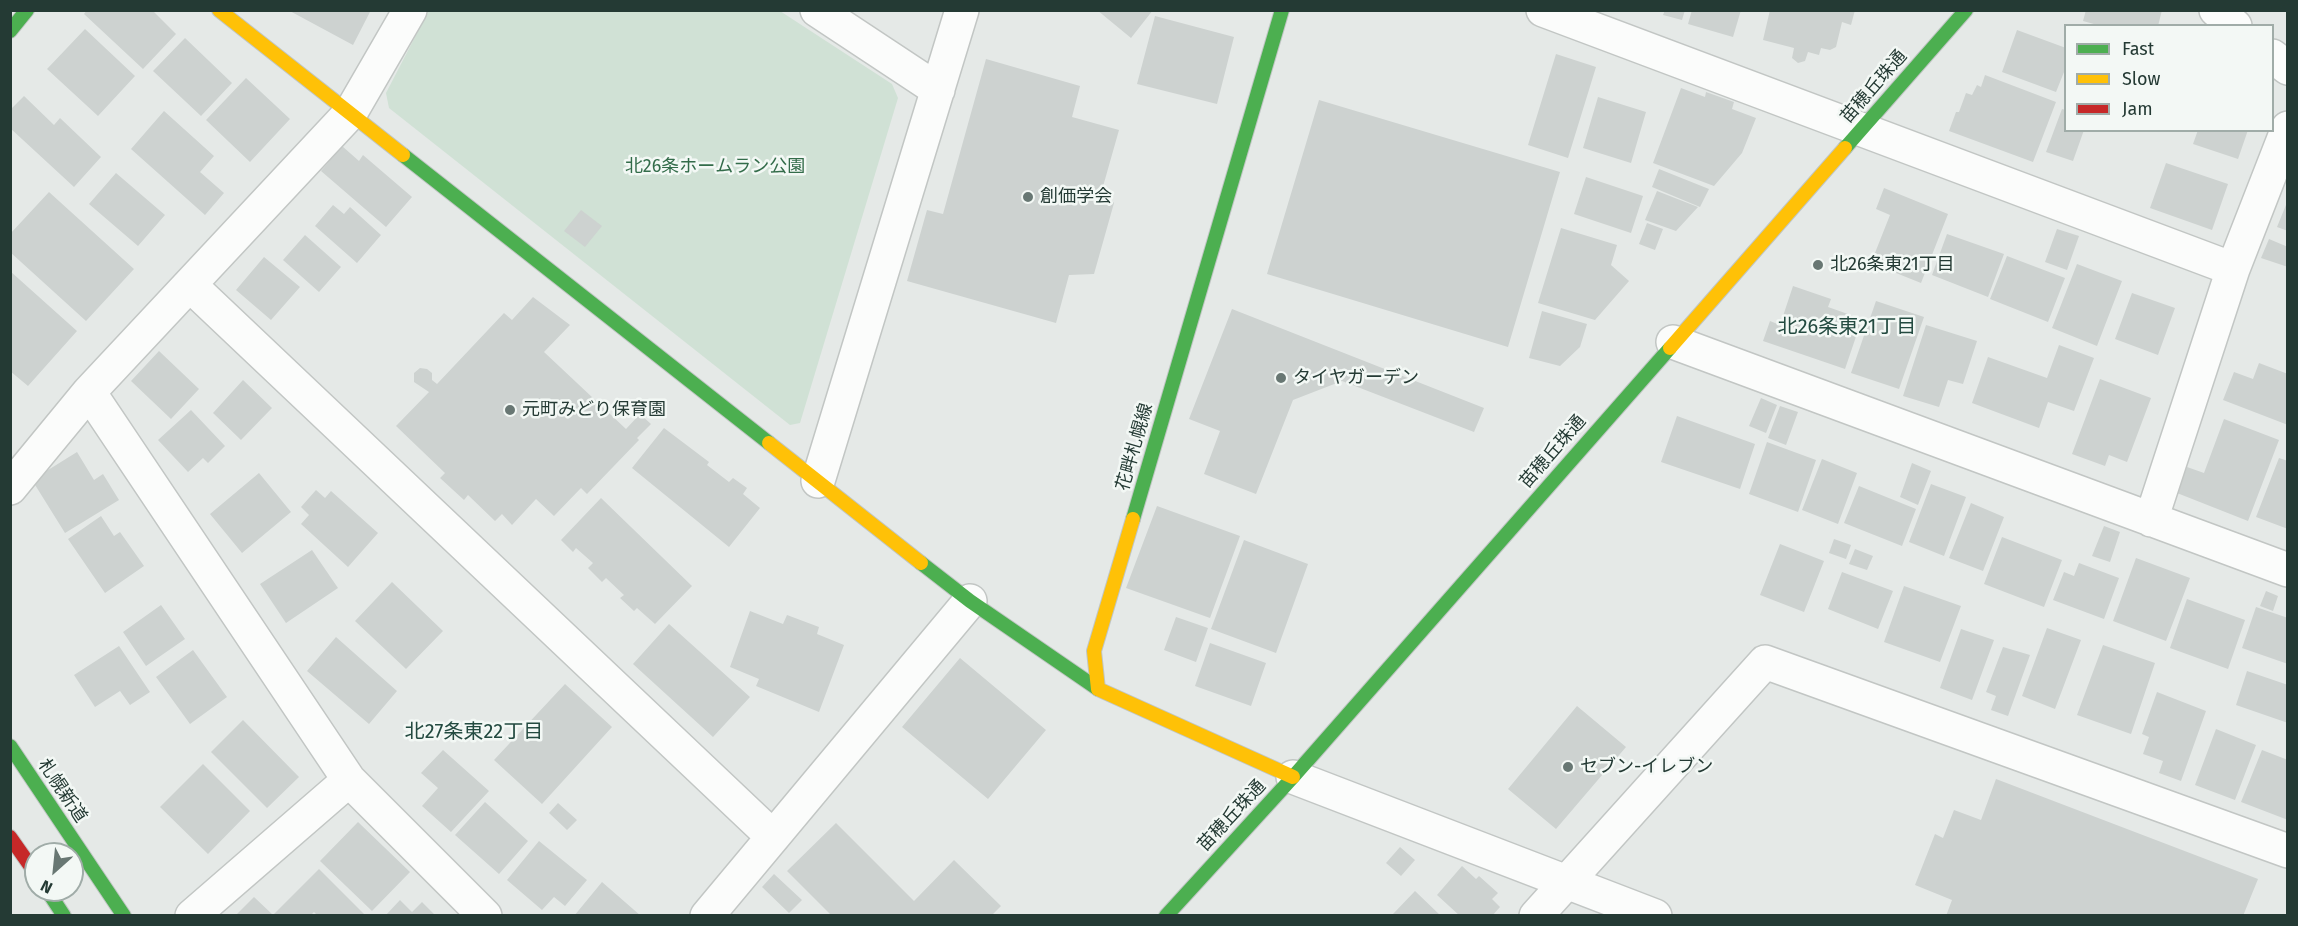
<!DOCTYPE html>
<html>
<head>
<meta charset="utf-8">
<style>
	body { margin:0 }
	#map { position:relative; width:2298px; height:926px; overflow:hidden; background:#e5e9e7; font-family:"Fira Sans",sans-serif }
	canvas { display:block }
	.frame { position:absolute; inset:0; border:12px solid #243a34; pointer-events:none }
	.legend { position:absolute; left:2064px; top:24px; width:210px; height:108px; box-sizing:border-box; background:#f3f8f5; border:2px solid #a0aca8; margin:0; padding:8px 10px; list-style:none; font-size:18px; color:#243a34 }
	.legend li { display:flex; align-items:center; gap:12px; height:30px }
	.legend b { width:30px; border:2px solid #a0aca8 }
	.north { position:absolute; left:24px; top:842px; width:60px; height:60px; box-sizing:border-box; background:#f3f8f5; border:2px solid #a0aca8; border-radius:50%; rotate:207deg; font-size:16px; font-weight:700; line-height:24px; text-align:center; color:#243a34 }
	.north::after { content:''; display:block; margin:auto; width:21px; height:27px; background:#687773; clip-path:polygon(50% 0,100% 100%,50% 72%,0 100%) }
</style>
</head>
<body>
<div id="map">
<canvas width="2298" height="926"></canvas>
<div class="frame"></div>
<ul class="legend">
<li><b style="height:8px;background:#4caf50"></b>Fast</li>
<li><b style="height:8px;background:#ffc107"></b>Slow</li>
<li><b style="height:8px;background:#c62828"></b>Jam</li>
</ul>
<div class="north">N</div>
</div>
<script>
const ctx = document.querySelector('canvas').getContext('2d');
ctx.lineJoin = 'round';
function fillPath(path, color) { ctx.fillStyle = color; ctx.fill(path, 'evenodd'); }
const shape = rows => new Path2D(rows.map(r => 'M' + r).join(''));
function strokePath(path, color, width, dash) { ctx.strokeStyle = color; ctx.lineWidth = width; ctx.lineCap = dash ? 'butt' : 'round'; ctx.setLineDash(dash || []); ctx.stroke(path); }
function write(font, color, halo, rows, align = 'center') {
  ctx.font = font + ' "Fira Sans","Noto Sans JP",sans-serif'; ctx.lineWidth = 5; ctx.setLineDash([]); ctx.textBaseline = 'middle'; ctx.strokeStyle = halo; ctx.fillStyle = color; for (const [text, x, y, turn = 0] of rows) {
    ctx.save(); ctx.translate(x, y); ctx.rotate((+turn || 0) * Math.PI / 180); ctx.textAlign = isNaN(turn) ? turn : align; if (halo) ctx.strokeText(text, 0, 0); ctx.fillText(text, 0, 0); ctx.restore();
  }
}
fillPath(shape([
	[429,10,780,11,892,84,898,98,800,423,790,425,389,108,386,93]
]), '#d0e1d5');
fillPath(shape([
	[87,10,152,10,176,34,143,69,84,14],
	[288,10,371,10,353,45],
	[1097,10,1153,10,1131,38],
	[1665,10,1685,10,1682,20,1663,15],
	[1692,10,1741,10,1733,37,1688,24],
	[1770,10,1855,10,1851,25,1842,22,1836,47,1830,50,1821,48,1819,55,1808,52,1805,61,1798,63,1792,58,1794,48,1763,40],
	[2086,10,2162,10,2158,26,2101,26,2083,21],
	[1155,16,1234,37,1217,104,1137,84],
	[85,29,135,76,98,116,47,69],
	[2017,30,2066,48,2066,67,2056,92,2002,72],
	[185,38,232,83,201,116,153,71],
	[1556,54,1596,67,1568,158,1528,145],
	[986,59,1080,86,1072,117,1119,130,1102,190,1114,203,1094,274,1069,275,1056,323,907,281,927,210,943,214],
	[1985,75,2056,102,2033,162,1949,131,1956,112,1959,112,1966,93,1972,95,1977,85,1981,87],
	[246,78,290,119,250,162,206,120],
	[1681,88,1705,97,1706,92,1734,102,1732,109,1756,118,1742,153,1714,186,1653,163],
	[24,96,54,125,60,118,101,157,74,187,10,128,10,110],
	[1598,97,1646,112,1631,163,1583,148],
	[1319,100,1560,172,1508,347,1267,274],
	[2062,109,2066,110,2066,130,2084,130,2073,161,2046,152],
	[164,111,214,156,200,172,224,193,205,215,131,149],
	[2198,130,2248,130,2238,159,2193,144],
	[342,146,359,161,363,155,412,197,386,227,321,171],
	[2166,163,2228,184,2212,230,2150,208],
	[1659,169,1709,189,1700,207,1652,187],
	[116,173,165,215,138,246,89,204],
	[1586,177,1643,196,1631,233,1574,214],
	[1884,188,1948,214,1921,283,1871,263,1890,215,1876,209],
	[1657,191,1698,207,1676,231,1645,220],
	[49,192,134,269,86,321,10,252,10,234],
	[2288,200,2288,231,2277,227],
	[333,205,344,214,350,207,381,235,357,263,315,226],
	[581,210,602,226,585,247,564,231],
	[1647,223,1663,229,1655,250,1639,244],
	[1561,228,1617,245,1611,265,1629,281,1595,320,1538,303],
	[2057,229,2079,236,2067,270,2045,262],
	[1947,234,2004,254,1988,297,1932,275],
	[305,235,341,267,319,292,283,260],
	[2269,239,2288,247,2288,267,2261,258],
	[2007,256,2065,278,2048,322,1990,299],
	[264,257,300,287,271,320,236,290],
	[2077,264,2122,281,2097,346,2052,328],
	[10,271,77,331,28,386,10,371],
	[1793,286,1831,299,1828,307,1862,319,1845,369,1763,341,1770,321,1780,325],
	[2132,293,2175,308,2158,355,2115,339],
	[533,297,570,325,544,352,626,429,640,414,651,424,637,438,639,440,587,494,581,488,554,516,536,499,512,525,502,514,495,521,468,495,464,500,440,478,445,473,396,426,429,392,414,382,414,373,420,368,427,369,432,373,432,380,437,384,504,313,512,320],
	[1876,301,1924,317,1899,389,1851,373],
	[1232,309,1484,408,1474,432,1342,381,1293,400,1256,494,1204,474,1220,431,1189,419],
	[1542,311,1587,324,1580,347,1560,366,1529,358],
	[1926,325,1977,341,1963,384,1948,380,1939,407,1903,396],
	[2059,345,2094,358,2074,411,2048,402,2039,428,1972,403,1988,357,2047,378],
	[159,351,199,389,171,419,131,381],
	[2259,363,2288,374,2288,425,2223,400,2234,372,2253,379],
	[2100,379,2151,398,2127,462,2109,455,2105,466,2072,454],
	[243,380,272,408,241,440,213,413],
	[1761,398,1777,405,1766,433,1749,426],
	[1780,406,1798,412,1786,445,1768,438],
	[191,410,225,446,208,463,203,458,188,472,158,440],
	[1677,416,1755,444,1740,489,1661,462],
	[2224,419,2279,440,2248,521,2177,493,2187,467,2204,473],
	[664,428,709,462,707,465,729,482,733,478,747,488,743,494,760,508,729,547,632,468],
	[1767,442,1816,460,1798,512,1749,494],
	[77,452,94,480,103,474,119,500,65,533,32,480],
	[2279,458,2288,461,2288,529,2256,517],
	[1822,459,1857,473,1838,524,1802,510],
	[1912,463,1931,471,1918,505,1900,497],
	[259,473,291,512,242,553,210,514],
	[1931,484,1966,497,1944,556,1909,542],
	[1859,486,1916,509,1902,546,1844,523],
	[316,490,325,498,331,491,378,533,348,567,301,524,309,515,301,507],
	[601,498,692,586,655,624,637,608,634,611,620,598,624,595,606,578,602,582,588,568,593,563,576,548,573,552,561,540],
	[1971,503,2004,517,1983,571,1949,558],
	[1157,506,1240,536,1210,618,1126,588],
	[101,516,114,536,120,532,144,566,105,593,68,539],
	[2104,526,2120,532,2110,562,2092,556],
	[2002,537,2062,560,2044,607,1984,584],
	[1834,539,1851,545,1846,559,1829,553],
	[1244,540,1308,564,1276,653,1211,629],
	[1780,544,1824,561,1804,612,1760,595],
	[1855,549,1873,556,1867,570,1849,564],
	[312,550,338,588,286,623,260,584],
	[2136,558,2190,578,2166,641,2113,621],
	[2079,563,2119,578,2104,619,2053,600,2064,572,2074,576],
	[1842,572,1893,591,1878,629,1828,609],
	[392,582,443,631,406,669,355,621],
	[1904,586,1961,606,1940,662,1884,642],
	[2266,591,2278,596,2273,611,2260,606],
	[2187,599,2245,620,2228,669,2170,648],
	[161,605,185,639,146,666,123,632],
	[2256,607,2288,618,2288,664,2242,648],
	[750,611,783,624,787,615,819,627,817,634,844,645,819,712,756,686,759,679,730,667],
	[1176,617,1208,628,1196,662,1164,650],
	[669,624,750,697,713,737,633,664],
	[2047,628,2081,640,2055,709,2022,696],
	[1961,629,1994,640,1972,700,1940,688],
	[336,637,397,691,369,724,307,671],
	[1210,643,1266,663,1251,706,1195,686],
	[2103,645,2155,663,2131,734,2077,715],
	[119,646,150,692,130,705,120,691,95,707,74,675],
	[2003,647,2030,655,2008,716,1991,710,1996,696,1986,692],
	[193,650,227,697,190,724,156,677],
	[960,658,1046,730,988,799,902,727],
	[2247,671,2288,685,2288,723,2236,705],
	[565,684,612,727,542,804,494,760],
	[2157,692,2206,711,2181,781,2159,773,2163,761,2143,754,2149,737,2142,734],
	[1577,706,1626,747,1556,829,1508,789],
	[243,720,299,777,267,808,211,752],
	[2216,729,2256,745,2235,800,2195,785],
	[443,750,489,791,451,832,422,806,438,788,421,773],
	[2262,750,2288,760,2288,820,2241,802],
	[203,764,250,811,208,854,160,807],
	[1996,779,2258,879,2243,916,1946,916,1952,900,1915,885,1935,834,1943,838,1954,810,1981,820],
	[485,802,528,841,499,874,455,835],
	[558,803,577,820,567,830,549,813],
	[358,822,410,872,372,911,320,861],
	[836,823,914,901,954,860,1001,906,991,916,832,916,787,871],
	[539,841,587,880,565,906,554,897,542,910,507,880],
	[1400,847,1415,860,1401,876,1386,863],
	[1462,866,1476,879,1479,876,1498,893,1492,899,1500,907,1492,916,1460,916,1437,895],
	[319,869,366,916,318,916,314,912,310,916,235,916,254,897,273,915],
	[774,874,802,900,789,913,762,887],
	[602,882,641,916,574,916],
	[1415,891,1441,916,1395,916,1393,914],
	[400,900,412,912,422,902,436,916,385,916]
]), '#cdd2d0');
const street = shape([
	[817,10,938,90],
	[1543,10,2233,269],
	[2216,10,2235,26],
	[2272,56,2288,68],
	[190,285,773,837],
	[1673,342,2288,570],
	[89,392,349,780,485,916],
	[818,481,962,10],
	[10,488,89,392,351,112,410,10],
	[2151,520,2233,269,2288,128],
	[1293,777,1655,916],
	[192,916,349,780],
	[707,916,970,601],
	[1536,916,1765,662,2288,851]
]);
const fast = shape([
	[10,31,27,10],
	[1845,148,1966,10],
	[403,155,769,443],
	[1133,519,1282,10],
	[921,563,970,601,1098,689],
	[10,746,124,916],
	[47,890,64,916],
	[1166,916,1293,777,1670,348]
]);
const slow = shape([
	[219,10,403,155],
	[1670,348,1845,148],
	[769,443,921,563],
	[1133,519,1094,651,1098,689,1293,777]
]);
const jam = shape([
	[10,837,36,874]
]);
strokePath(street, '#c2c6c4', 36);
strokePath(fast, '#c0c6c4', 16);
strokePath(slow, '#c0c6c4', 16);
strokePath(jam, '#c0c6c4', 16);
strokePath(street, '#fbfcfb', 33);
strokePath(fast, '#4caf50', 14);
strokePath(slow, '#ffc107', 14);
strokePath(jam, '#c62828', 14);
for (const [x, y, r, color] of [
	[1028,197,6,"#687773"],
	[1818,265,6,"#687773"],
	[1281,378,6,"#687773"],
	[510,410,6,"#687773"],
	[1568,767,6,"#687773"]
]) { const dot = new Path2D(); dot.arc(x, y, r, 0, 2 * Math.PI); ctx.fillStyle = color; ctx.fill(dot); strokePath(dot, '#f3f8f5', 2); }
write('18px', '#243a34', '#f3f8f5', [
	["苗穂丘珠通",1874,87,-49],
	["花畔札幌線",1135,447,-74],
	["苗穂丘珠通",1553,452,-49],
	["札幌新道",62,791,56],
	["苗穂丘珠通",1232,816,-47]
]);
write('18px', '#336c4a', '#f3f8f5', [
	["北26条ホームラン公園",715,167]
]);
write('18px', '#243a34', '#f3f8f5', [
	["創価学会",1040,197],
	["北26条東21丁目",1830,265],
	["タイヤガーデン",1293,378],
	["元町みどり保育園",522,410],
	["セブン-イレブン",1580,767]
], 'left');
write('20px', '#234a40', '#f3f8f5', [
	["北26条東21丁目",1847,327],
	["北27条東22丁目",474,732]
]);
</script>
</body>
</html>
